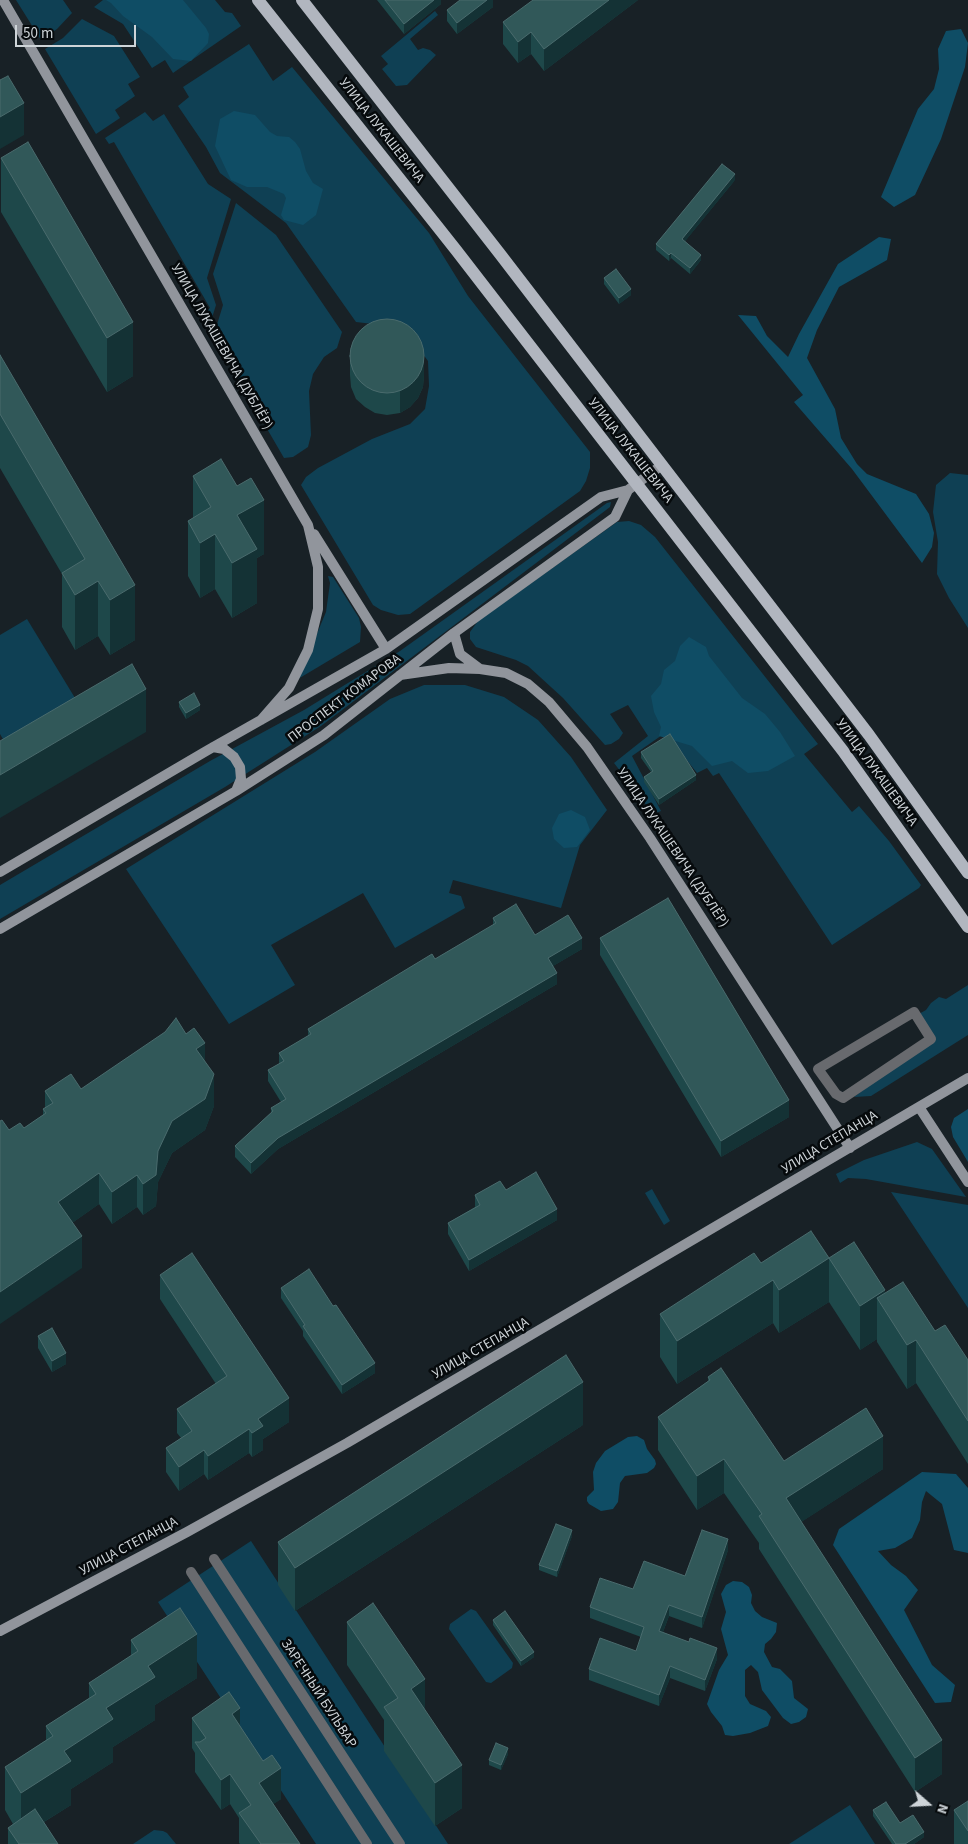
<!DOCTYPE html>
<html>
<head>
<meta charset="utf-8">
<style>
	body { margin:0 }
	#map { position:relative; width:968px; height:1844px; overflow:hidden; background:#182126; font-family:"Source Sans 3",sans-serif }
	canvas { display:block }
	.north { position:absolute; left:903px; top:1779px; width:50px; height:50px; -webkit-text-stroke:4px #060a0c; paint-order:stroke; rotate:109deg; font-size:14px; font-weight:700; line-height:20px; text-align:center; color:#ced4d8 }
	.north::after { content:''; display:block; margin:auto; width:18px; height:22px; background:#ced4d8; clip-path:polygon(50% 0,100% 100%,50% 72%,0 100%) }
	.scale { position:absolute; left:15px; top:25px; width:121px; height:22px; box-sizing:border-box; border:2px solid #ced4d8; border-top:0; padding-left:6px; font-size:15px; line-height:18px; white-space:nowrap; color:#ced4d8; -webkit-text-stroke:4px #060a0c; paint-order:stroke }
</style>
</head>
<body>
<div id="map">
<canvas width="968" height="1844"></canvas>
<div class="north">N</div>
<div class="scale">50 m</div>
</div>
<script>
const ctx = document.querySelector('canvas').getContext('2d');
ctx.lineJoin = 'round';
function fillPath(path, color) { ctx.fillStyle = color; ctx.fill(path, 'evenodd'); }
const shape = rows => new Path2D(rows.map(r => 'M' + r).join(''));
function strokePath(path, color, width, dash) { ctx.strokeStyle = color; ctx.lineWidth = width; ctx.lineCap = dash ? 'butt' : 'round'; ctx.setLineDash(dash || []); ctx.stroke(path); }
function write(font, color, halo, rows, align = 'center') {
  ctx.font = font + ' "Source Sans 3",sans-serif'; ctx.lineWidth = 5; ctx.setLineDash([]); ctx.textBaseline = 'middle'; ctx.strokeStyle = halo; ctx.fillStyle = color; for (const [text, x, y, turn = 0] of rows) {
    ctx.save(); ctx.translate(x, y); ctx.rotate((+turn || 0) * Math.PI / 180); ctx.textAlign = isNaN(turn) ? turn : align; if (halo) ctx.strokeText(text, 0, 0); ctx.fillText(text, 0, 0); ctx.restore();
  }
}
fillPath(shape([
	[16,0,63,0,72,13,57,29,41,40],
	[103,0,215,0,225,12,232,13,241,26,173,73,165,60,152,68,123,24,94,7],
	[435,11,438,15,410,39,418,50,423,48,430,50,436,55,407,85,396,86,382,69,388,64,381,56],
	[82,19,114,36,140,77,128,84,135,96,115,110,120,118,96,134,45,49,63,38],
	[249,44,273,81,292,67,429,233,468,296,590,452,590,468,586,481,580,491,410,614,398,615,381,610,373,605,301,485,306,477,318,468,372,439,410,424,425,409,429,386,428,361,412,339,373,324,356,322,286,223,220,173,206,147,178,106,189,97,183,87],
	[145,112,153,121,164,114,208,184,231,199,207,278,216,305,211,321,206,324,201,315,210,308,114,142,109,144,105,138],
	[236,203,276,235,342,332,337,348,324,357,313,374,309,391,311,435,308,447,293,457,284,458,212,334,215,331,223,305,213,274],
	[950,473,968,475,968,628,949,598,937,574,938,542,933,512,936,485],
	[611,502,610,507,321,726,225,787,0,919,0,885,210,761,304,710,400,651,607,503],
	[629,521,641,525,655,537,818,744,804,754,852,812,859,806,889,841,921,885,919,888,832,945,719,773,713,776,707,768,697,773,665,733,632,756,661,811,656,813,650,810,614,763,648,736,628,705,610,714,623,733,619,739,611,744,605,745,563,698,528,666,516,660,476,647,470,639,470,632,478,621,617,522],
	[328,576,333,577,359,618,361,627,360,642,298,679,326,612,330,583],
	[27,619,75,698,4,741,0,734,0,635],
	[424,685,465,685,504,697,538,720,571,757,607,810,580,845,561,908,453,880,449,893,461,896,465,908,395,948,363,893,271,945,295,985,229,1024,126,869,315,752,390,699],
	[968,985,968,1035,871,1096,854,1097,931,1039,917,1015,926,1010,931,1003,939,997,946,999],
	[917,1142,932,1149,966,1197,866,1179,848,1178,840,1183,836,1174,864,1160],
	[652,1189,670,1221,664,1225,645,1193],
	[891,1192,968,1205,968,1308],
	[251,1541,448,1844,316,1844,158,1602],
	[471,1609,476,1611,513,1663,512,1668,491,1683,486,1682,449,1629,450,1624],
	[850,1805,875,1844,789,1844],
	[154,1830,163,1831,167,1833,176,1844,133,1844]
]), '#0f4054');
fillPath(shape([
	[106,0,183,0,206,28,209,34,208,43,191,61,173,59,152,37,123,16,111,3],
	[961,29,968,43,965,67,941,139,915,195,894,207,881,197,918,109,934,89,939,69,938,49,946,31],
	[234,111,255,115,270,132,277,136,289,137,295,142,300,149,306,171,313,183,323,189,316,215,303,225,284,220,281,215,286,198,284,194,267,187,247,187,231,180,215,146,220,119],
	[879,237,891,239,887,260,839,287,817,330,807,358,835,409,841,438,857,464,867,474,916,494,929,514,934,533,932,547,922,563,852,469,794,402,803,395,738,315,756,316,767,336,788,357,799,334,838,264],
	[689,637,706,647,709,656,742,698,765,714,780,732,795,756,768,771,748,773,732,761,712,766,692,746,659,736,661,727,654,712,651,696,661,684,664,670,675,661,680,646],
	[571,810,585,817,590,830,577,847,564,848,554,839,552,828,559,814],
	[968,1109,968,1162,953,1137,951,1127,954,1118],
	[637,1436,644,1440,647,1449,655,1460,656,1464,654,1468,647,1473,625,1476,620,1483,618,1502,613,1509,601,1511,589,1504,587,1501,587,1497,594,1490,593,1472,596,1463,605,1451,628,1437],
	[922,1472,956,1474,968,1488,968,1553,954,1550,942,1504,926,1491,922,1502,920,1520,912,1538,895,1548,878,1551,891,1565,906,1576,918,1590,904,1610,932,1665,955,1685,951,1702,935,1703,833,1545,839,1529],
	[733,1581,742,1582,749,1587,752,1595,751,1603,755,1611,762,1617,777,1623,776,1632,771,1639,765,1644,764,1652,772,1667,780,1669,792,1681,794,1698,808,1709,806,1717,799,1722,791,1724,783,1718,762,1690,758,1672,751,1665,745,1670,745,1696,750,1704,766,1711,771,1717,768,1726,750,1733,733,1736,725,1735,722,1726,711,1712,707,1704,719,1670,728,1655,721,1629,726,1612,721,1594,726,1585]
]), '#0f4d65');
strokePath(shape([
	[914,1012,931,1039,843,1098,836,1094,818,1069,914,1012],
	[214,1559,400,1844],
	[191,1572,367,1844]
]), '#686a6e', 10);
strokePath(shape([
	[3,0,308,525,318,567,318,609,308,650,289,688,261,720],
	[314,534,386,649],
	[454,633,460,654,480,669],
	[400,675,449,668,480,669,506,673,528,684,549,702,587,747,650,838,850,1148],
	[213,747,224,749,234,757,240,767,241,779,236,791],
	[0,872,208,750,386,649,601,497,628,490,662,465],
	[0,929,236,791,324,735,454,633,615,517,628,490],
	[919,1107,968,1182],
	[0,1631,187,1532,347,1443,968,1078]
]), '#91959c', 10);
strokePath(shape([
	[258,0,456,250,843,751,968,927],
	[302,0,500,254,869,735,968,873]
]), '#b1b6bf', 12);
fillPath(shape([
	[377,0,441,0,441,4,404,34],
	[493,0,493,7,457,34,447,21,447,10],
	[638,0,544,71,531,54,518,63,503,44,503,22],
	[1,158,133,376,107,392,1,212],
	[735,180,685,241,701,260,690,274,671,258,669,261,656,250,656,244],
	[604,278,631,295,619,304,604,284],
	[350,353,424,374,423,387,418,398,410,407,400,413,387,415,375,413,365,407,356,399,351,387,350,375],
	[0,355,135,640,110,655,98,636,75,650,62,627,62,574,0,468],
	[193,476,264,554,257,558,257,603,232,618,215,589,200,598,188,576,188,521,193,518],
	[179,702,200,710,186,719,179,707],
	[641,752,696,780,659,805,644,782,644,777,651,772,641,758],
	[493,918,535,935,582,949,553,966,557,984,278,1149,251,1174,235,1157,235,1146,271,1113,271,1108,281,1102,268,1081,268,1070,279,1064,279,1053,308,1036,308,1029,435,959,493,925],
	[600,938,789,1117,721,1157,600,955],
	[186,1034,205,1061,214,1106,205,1130,172,1153,158,1182,156,1206,143,1215,137,1207,112,1224,99,1204,72,1223,82,1268,9,1130,24,1128,43,1115,43,1109,45,1108,45,1091,81,1089],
	[506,1190,557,1220,469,1271,448,1234,448,1223,475,1207,475,1195],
	[829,1258,885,1293,935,1331,968,1360,968,1464,916,1383,907,1389,877,1342,877,1339,860,1350,829,1302,779,1333,773,1323,677,1384,660,1357,660,1314,761,1263],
	[160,1275,289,1422,263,1439,263,1450,252,1457,249,1453,208,1480,204,1474,179,1491,166,1472,166,1448,181,1438,177,1433,177,1409,216,1384,160,1299],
	[281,1288,333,1306,375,1373,342,1394,303,1336,303,1331,281,1298],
	[38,1336,66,1364,52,1372,38,1348],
	[708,1377,784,1461,883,1469,801,1522,942,1774,915,1792,759,1549,759,1543,724,1493,697,1510,658,1450,658,1417,708,1381],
	[583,1425,295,1611,278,1585,278,1542],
	[572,1536,557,1577,539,1570,539,1565],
	[728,1550,702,1628,669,1616,663,1632,717,1659,705,1691,670,1678,659,1706,589,1680,589,1669,636,1651,641,1637,590,1618,590,1607,633,1589,685,1576],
	[493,1620,534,1657,521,1666,493,1625],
	[347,1622,425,1710,462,1808,435,1826,384,1751,384,1720,347,1665],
	[131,1640,197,1678,155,1705,155,1720,113,1747,113,1762,71,1789,71,1805,44,1822,58,1844,8,1844,8,1828,13,1824,5,1810,5,1767,46,1740,46,1726,89,1698,89,1683,131,1656],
	[192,1718,240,1727,281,1799,273,1804,300,1844,240,1844,239,1843,239,1818,230,1804,221,1810,195,1772,195,1753,192,1748],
	[508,1754,501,1770,489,1765,489,1760],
	[968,1801,968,1844,954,1844,954,1810],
	[873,1810,900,1823,924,1837,914,1844,892,1844,873,1816]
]), '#1e484a');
fillPath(shape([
	[434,0,441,0,441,4,404,34,404,24],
	[487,0,493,0,493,7,457,34,457,23],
	[609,0,638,0,544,71,544,49],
	[531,32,531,54,518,63,518,42],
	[24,103,24,135,0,149,0,117],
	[735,174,735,180,682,245,682,239],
	[671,253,671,258,669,261,669,255],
	[701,255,701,260,690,274,690,268],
	[631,289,631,295,619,304,619,298],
	[133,322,133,376,107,392,107,338],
	[424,353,424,374,423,387,418,398,410,407,400,413,400,391],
	[264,500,264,554,257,558,257,603,232,618,232,563,237,515],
	[215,534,215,589,200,598,200,543],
	[98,581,98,636,75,650,75,595],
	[135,585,135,640,110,655,110,600],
	[146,689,146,732,0,818,0,775],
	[200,705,200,710,186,719,186,713],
	[696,775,696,780,659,805,659,799],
	[582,938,582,949,548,969,548,958],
	[557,973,557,984,278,1149,251,1174,251,1163,278,1138],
	[205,1043,205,1074,196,1049],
	[214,1074,214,1106,205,1130,172,1153,158,1182,156,1206,143,1215,143,1184,172,1121],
	[789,1100,789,1117,721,1157,721,1141],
	[99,1173,99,1204,58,1233,58,1202],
	[137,1175,137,1207,112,1224,112,1192],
	[557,1209,557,1220,469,1271,469,1260],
	[82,1236,82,1268,0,1324,0,1292],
	[829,1258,829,1302,779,1333,779,1290],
	[773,1280,773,1323,677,1384,677,1341],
	[885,1290,885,1311,877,1298,877,1339,860,1350,860,1306],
	[916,1340,916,1383,907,1389,907,1345],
	[66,1353,66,1364,52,1372,52,1361],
	[375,1363,375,1373,342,1394,342,1385],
	[583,1382,583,1425,295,1611,295,1568],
	[289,1398,289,1422,263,1439,263,1450,252,1457,252,1433,258,1419],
	[249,1429,249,1453,208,1480,208,1456],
	[883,1436,883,1469,786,1532,786,1498],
	[204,1450,204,1474,179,1491,179,1467],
	[724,1459,724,1493,697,1510,697,1476],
	[572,1530,572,1536,557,1577,557,1571],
	[728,1539,728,1550,702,1628,702,1617],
	[669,1605,669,1616,659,1642,659,1631],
	[197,1634,197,1678,155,1705,155,1720,113,1747,113,1762,71,1789,71,1805,21,1836,21,1793,148,1666],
	[717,1648,717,1659,705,1691,705,1680],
	[534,1652,534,1657,521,1666,521,1661],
	[670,1666,670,1678,659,1706,659,1695],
	[425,1679,425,1723,411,1689],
	[240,1708,240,1739,232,1714],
	[942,1740,942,1774,915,1792,915,1758],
	[508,1748,508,1754,501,1770,501,1765],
	[462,1765,462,1808,435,1826,435,1783],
	[281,1768,281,1799,259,1814,259,1783],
	[230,1774,230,1804,221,1810,221,1780],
	[924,1832,924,1837,914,1844,905,1844]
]), '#143235');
const building = shape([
	[385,0,434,0,404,24,385,0],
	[460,0,487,0,457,23,447,10,460,0],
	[533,0,609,0,544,49,531,32,518,42,503,22,533,0],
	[8,76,24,103,0,117,0,80,8,76],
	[28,142,133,322,107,338,1,158,28,142],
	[722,164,735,174,682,239,701,255,690,268,671,253,669,255,656,244,722,164],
	[616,269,631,289,619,298,604,278,616,269],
	'350 356a37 37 0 1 1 74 0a37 37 0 1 1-74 0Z',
	[0,355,135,585,110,600,98,581,75,595,62,573,85,559,0,414,0,355],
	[221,459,237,486,251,478,264,500,237,515,257,549,232,563,215,534,200,543,188,521,211,507,193,476,221,459],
	[132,664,146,689,0,775,0,741,132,664],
	[194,693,200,705,186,713,179,702,194,693],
	[670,734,696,775,659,799,644,777,653,771,641,752,670,734],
	[668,898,789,1100,721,1141,600,938,668,898],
	[516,904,535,935,568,915,582,938,548,958,557,973,278,1138,251,1163,235,1146,273,1111,271,1108,286,1099,268,1070,284,1061,279,1053,311,1034,308,1029,432,954,435,959,496,923,493,918,516,904],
	[176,1018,186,1034,194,1028,205,1043,196,1049,214,1074,205,1099,172,1121,158,1151,156,1175,143,1184,137,1175,112,1192,99,1173,58,1202,82,1236,0,1292,0,1121,2,1120,9,1130,20,1123,24,1128,46,1113,43,1109,53,1103,45,1091,71,1074,81,1089,165,1032,176,1018],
	[536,1172,557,1209,469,1260,448,1223,480,1205,475,1195,500,1181,506,1190,536,1172],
	[811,1231,829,1258,779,1290,773,1280,677,1341,660,1314,754,1253,761,1263,811,1231],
	[854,1242,885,1290,860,1306,829,1258,854,1242],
	[192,1253,289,1398,258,1419,263,1426,252,1433,249,1429,208,1456,204,1450,179,1467,166,1448,192,1431,177,1409,227,1376,160,1275,192,1253],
	[309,1269,333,1306,336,1305,375,1363,342,1385,303,1326,305,1325,281,1288,309,1269],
	[903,1282,935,1331,945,1325,968,1360,968,1421,916,1340,907,1345,877,1298,903,1282],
	[52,1328,66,1353,52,1361,38,1336,52,1328],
	[566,1355,583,1382,295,1568,278,1542,566,1355],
	[721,1368,784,1461,866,1408,883,1436,786,1498,942,1740,915,1758,759,1516,762,1514,724,1459,697,1476,658,1417,710,1380,708,1377,721,1368],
	[556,1524,572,1530,557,1571,539,1565,556,1524],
	[702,1530,728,1539,702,1617,669,1605,659,1631,689,1642,690,1638,717,1648,705,1680,670,1666,659,1695,589,1669,600,1638,636,1651,644,1627,590,1607,600,1578,633,1589,644,1561,685,1576,702,1530],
	[373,1603,425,1679,411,1689,462,1765,435,1783,384,1707,398,1698,347,1622,373,1603],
	[180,1608,197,1634,148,1666,155,1677,106,1708,113,1719,64,1751,71,1761,21,1793,5,1767,53,1736,46,1726,96,1694,89,1683,138,1651,131,1640,180,1608],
	[505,1611,534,1652,521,1661,493,1620,505,1611],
	[229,1692,240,1708,232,1714,263,1761,272,1755,281,1768,259,1783,300,1844,261,1844,239,1813,251,1805,230,1774,221,1780,195,1742,200,1742,206,1738,192,1718,229,1692],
	[496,1743,508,1748,501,1765,489,1760,496,1743],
	[968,1801,968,1831,954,1810,968,1801],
	[886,1802,900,1823,913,1815,924,1832,905,1844,896,1844,873,1810,886,1802],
	[35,1809,58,1844,19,1844,8,1828,35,1809]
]);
fillPath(building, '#315859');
strokePath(building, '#4a6b6d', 1);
write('14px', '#ced4d8', '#060a0c', [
	["УЛИЦА ЛУКАШЕВИЧА",381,131,52],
	["УЛИЦА ЛУКАШЕВИЧА (ДУБЛЁР)",221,347,60],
	["УЛИЦА ЛУКАШЕВИЧА",630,451,52],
	["ПРОСПЕКТ КОМАРОВА",345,699,-37],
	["УЛИЦА ЛУКАШЕВИЧА",876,773,54],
	["УЛИЦА ЛУКАШЕВИЧА (ДУБЛЁР)",672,848,56],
	["УЛИЦА СТЕПАНЦА",830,1143,-31],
	["УЛИЦА СТЕПАНЦА",481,1349,-30],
	["УЛИЦА СТЕПАНЦА",129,1547,-28],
	["ЗАРЕЧНЫЙ БУЛЬВАР",318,1694,57]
]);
</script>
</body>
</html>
